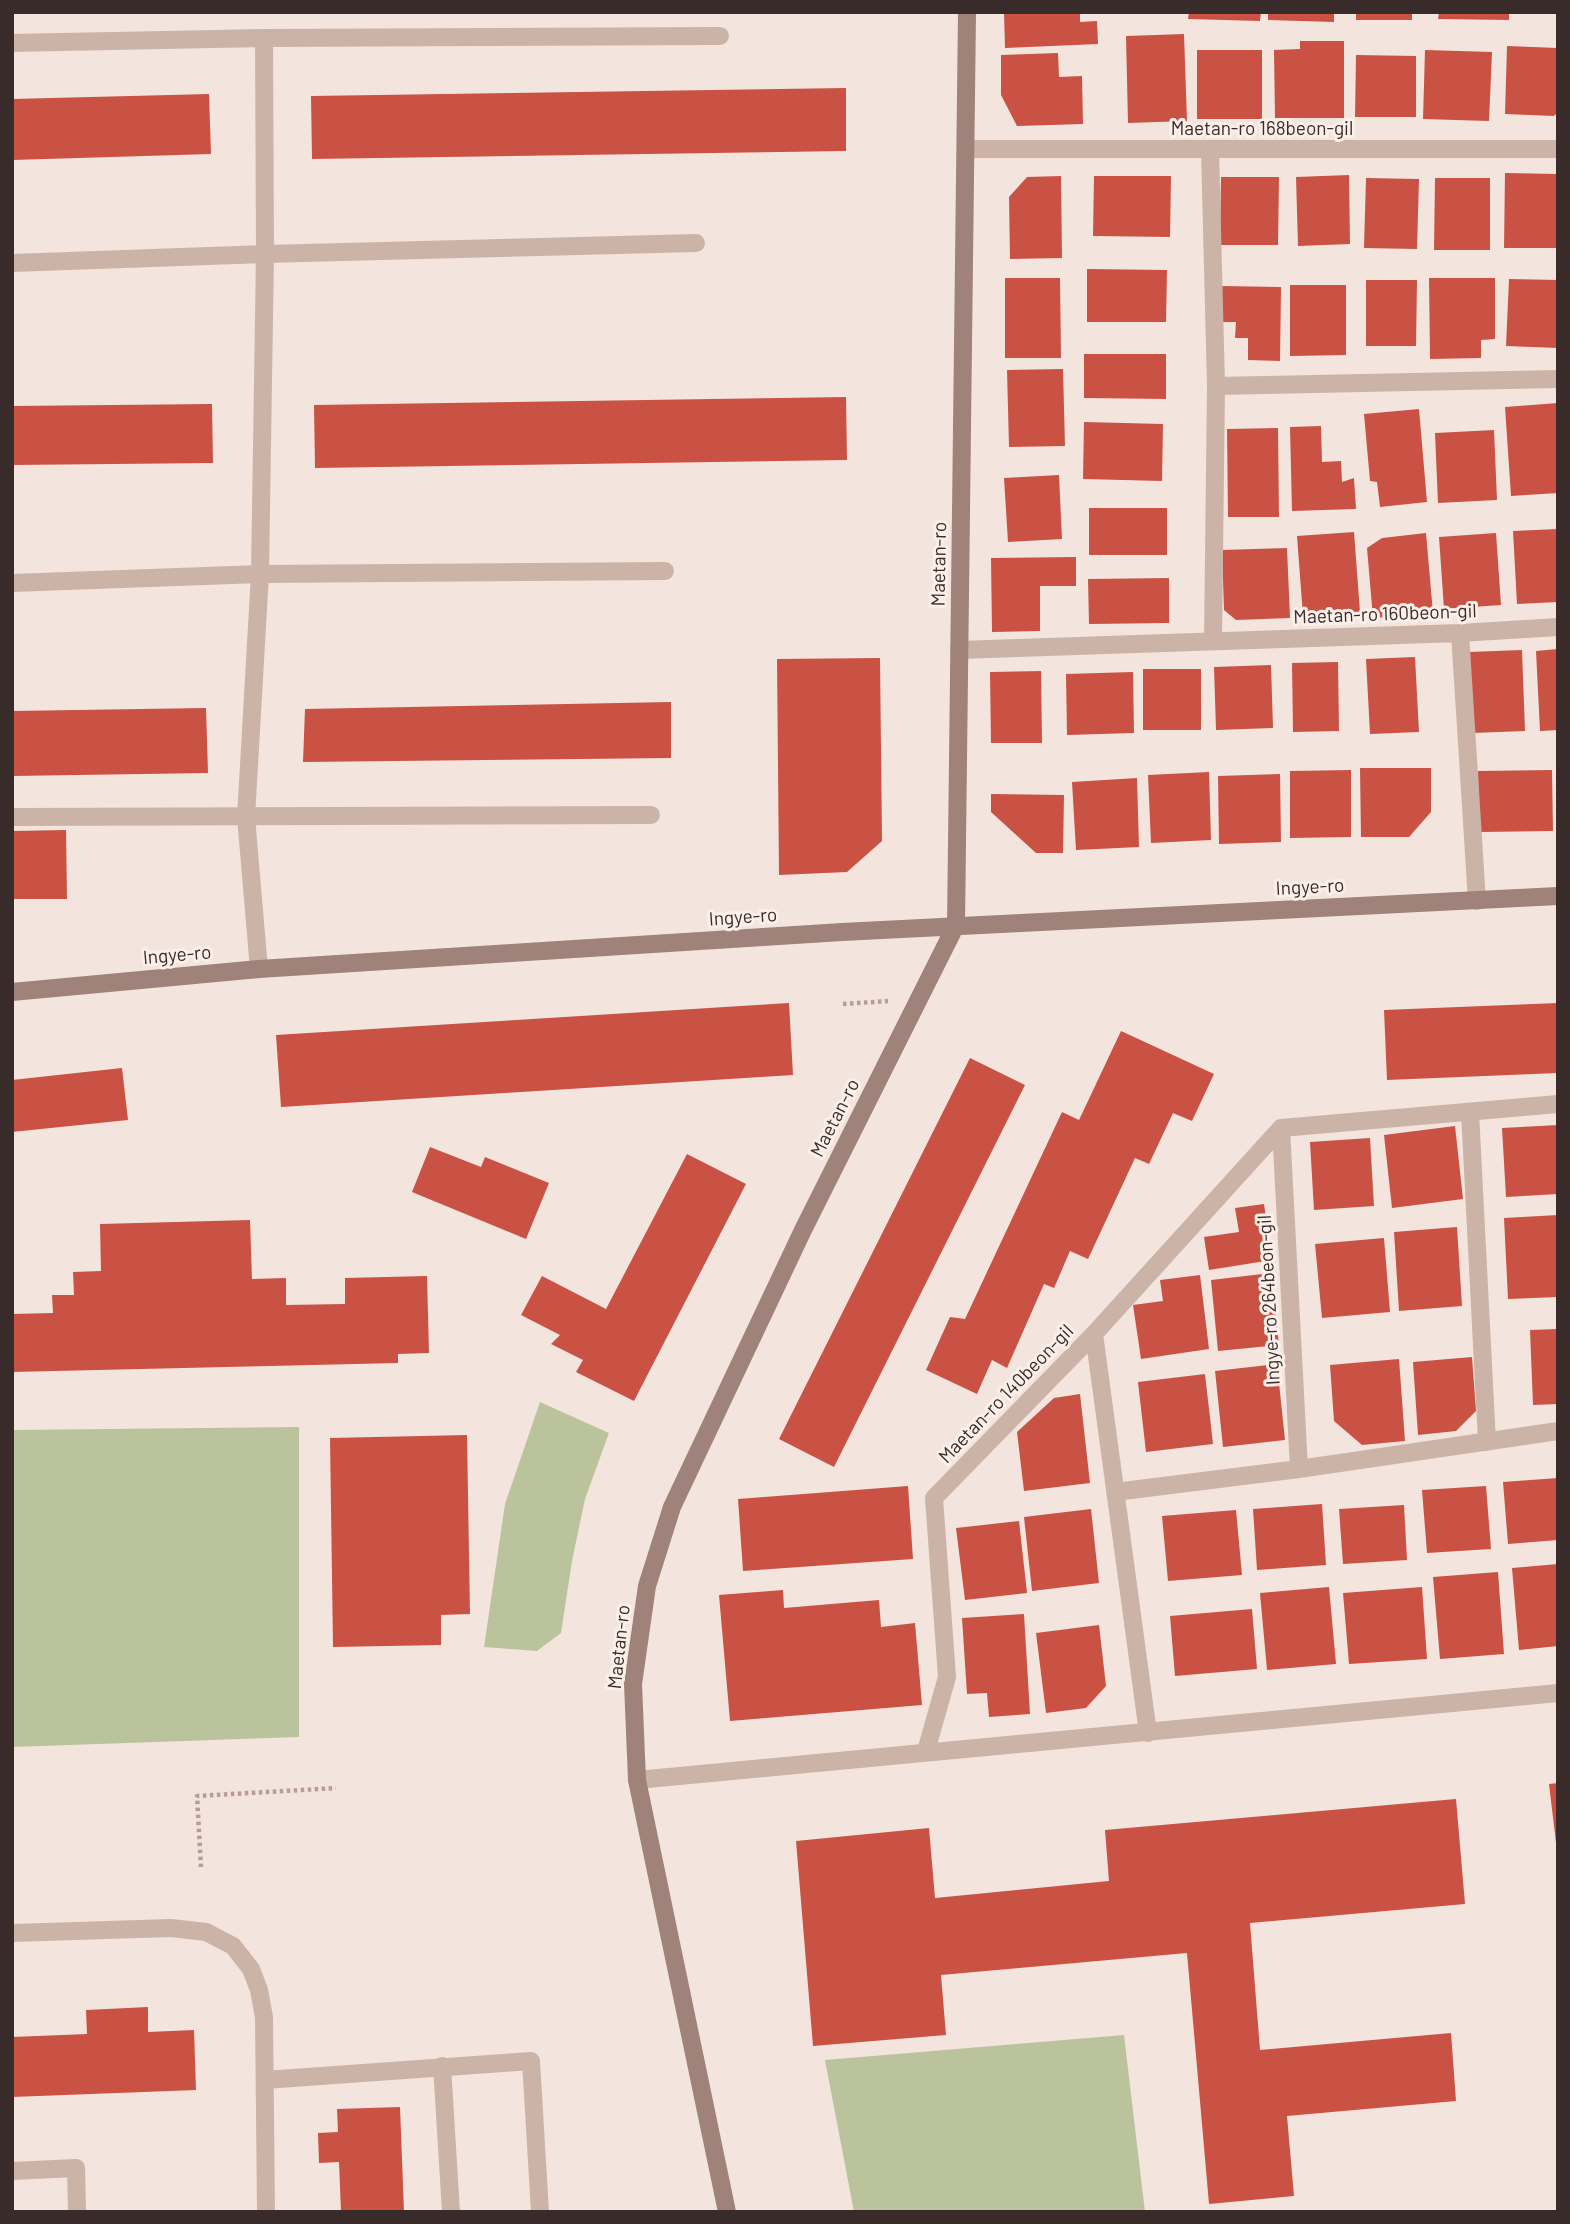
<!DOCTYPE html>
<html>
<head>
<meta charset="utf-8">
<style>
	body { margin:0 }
	#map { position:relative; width:1570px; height:2224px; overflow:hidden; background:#f3e5dd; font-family:Barlow,sans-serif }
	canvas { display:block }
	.frame { position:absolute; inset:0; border:14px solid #382b29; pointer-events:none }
</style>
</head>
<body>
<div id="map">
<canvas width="1570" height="2224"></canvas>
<div class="frame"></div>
</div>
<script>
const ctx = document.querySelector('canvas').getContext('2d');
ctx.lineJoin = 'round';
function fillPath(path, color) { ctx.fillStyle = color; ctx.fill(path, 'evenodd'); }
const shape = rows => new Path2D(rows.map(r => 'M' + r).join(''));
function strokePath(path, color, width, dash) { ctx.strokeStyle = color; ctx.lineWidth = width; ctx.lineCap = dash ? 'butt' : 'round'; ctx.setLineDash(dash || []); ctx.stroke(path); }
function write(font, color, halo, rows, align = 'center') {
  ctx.font = font + ' Barlow,sans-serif'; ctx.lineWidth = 6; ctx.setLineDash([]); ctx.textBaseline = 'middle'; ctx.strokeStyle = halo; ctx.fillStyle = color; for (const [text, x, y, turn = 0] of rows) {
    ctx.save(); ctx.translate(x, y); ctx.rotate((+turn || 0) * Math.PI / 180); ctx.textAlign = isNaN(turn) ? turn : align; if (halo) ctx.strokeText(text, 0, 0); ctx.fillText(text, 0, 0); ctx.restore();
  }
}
fillPath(shape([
	[540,1402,609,1433,585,1499,572,1561,561,1633,537,1651,484,1647,505,1504],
	[299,1427,299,1737,12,1747,12,1430],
	[1124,2035,1145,2212,854,2212,825,2060]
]), '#bbc39c');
fillPath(shape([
	[1004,12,1080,12,1080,22,1097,21,1098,44,1005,48],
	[1189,12,1261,12,1260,21,1188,19],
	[1268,12,1334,12,1334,22,1268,20],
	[1356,12,1412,12,1412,20,1356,20],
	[1439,12,1509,12,1509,20,1438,19],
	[1184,34,1187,121,1128,123,1126,36],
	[1300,41,1344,41,1344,118,1275,118,1274,50,1300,49],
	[1507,46,1558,48,1558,112,1554,116,1505,114],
	[1197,50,1262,50,1262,119,1197,119],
	[1425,50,1492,52,1489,121,1423,119],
	[1058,53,1059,77,1082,76,1083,124,1017,126,1001,95,1001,55],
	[1356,55,1416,56,1416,117,1355,117],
	[846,88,846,151,312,159,311,96],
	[209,94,211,154,12,160,12,99],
	[1505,173,1558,174,1558,248,1504,248],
	[1349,175,1350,244,1298,246,1296,177],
	[1061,176,1062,258,1010,259,1009,197,1027,177],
	[1094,176,1171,176,1170,237,1093,236],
	[1221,177,1279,177,1278,245,1220,245],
	[1366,178,1419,179,1417,249,1364,248],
	[1435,178,1490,178,1490,250,1434,250],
	[1087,269,1167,270,1166,322,1087,322],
	[1005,278,1060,278,1061,358,1005,358],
	[1429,278,1495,278,1495,339,1481,340,1481,358,1430,359],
	[1509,279,1558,280,1558,348,1506,346],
	[1366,280,1417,280,1416,346,1366,346],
	[1290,285,1346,285,1346,355,1290,356],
	[1221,286,1281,287,1280,361,1248,360,1248,338,1235,338,1236,322,1220,322],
	[1084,354,1166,354,1166,399,1084,398],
	[1063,369,1065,446,1009,447,1007,370],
	[846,397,847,460,315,468,314,405],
	[1558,403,1558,493,1511,496,1505,407],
	[212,404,213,463,12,465,12,406],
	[1419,409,1427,502,1380,507,1377,482,1370,481,1364,414],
	[1084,422,1163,424,1162,481,1083,479],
	[1321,426,1322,462,1341,461,1342,482,1354,478,1356,509,1292,511,1290,427],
	[1278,428,1279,517,1228,517,1227,429],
	[1494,430,1497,500,1438,503,1435,433],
	[1059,475,1062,539,1008,542,1004,478],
	[1089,508,1167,508,1167,555,1089,555],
	[1558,529,1558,602,1517,604,1513,531],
	[1354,532,1360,612,1303,616,1297,536],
	[1426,533,1433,613,1373,618,1367,548,1382,538],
	[1496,533,1501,605,1444,609,1439,537],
	[1287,548,1290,618,1236,620,1224,610,1222,550],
	[1076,557,1076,586,1040,586,1040,631,992,632,991,558],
	[1169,578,1169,623,1089,624,1088,579],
	[1558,649,1558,730,1540,731,1536,651],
	[1522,650,1525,731,1472,733,1469,652],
	[1415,657,1419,732,1370,734,1366,659],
	[880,658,882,841,847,872,779,875,777,659],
	[1338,662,1339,731,1293,732,1292,663],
	[1271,665,1273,728,1216,730,1214,667],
	[1143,669,1201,669,1201,730,1143,730],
	[1041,671,1042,743,991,743,990,672],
	[1133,672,1134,733,1067,735,1066,674],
	[671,702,671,758,303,762,305,709],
	[206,708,208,773,12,776,12,711],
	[1360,768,1431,768,1431,812,1409,837,1361,837],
	[1351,770,1351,837,1290,838,1290,771],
	[1552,770,1553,831,1479,832,1478,771],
	[1209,772,1211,840,1151,843,1148,775],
	[1280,774,1281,842,1219,844,1218,776],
	[1137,778,1139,847,1076,850,1072,782],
	[991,794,1064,795,1063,853,1036,853,991,812],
	[66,830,67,899,12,899,12,831],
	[789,1003,793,1075,281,1107,276,1035],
	[1558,1003,1558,1073,1387,1080,1384,1010],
	[1121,1031,1214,1074,1192,1121,1173,1113,1149,1164,1135,1158,1088,1259,1070,1251,1054,1288,1044,1284,1007,1368,992,1360,977,1394,926,1370,950,1317,965,1319,1062,1112,1079,1120],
	[970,1058,1025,1085,834,1467,779,1439],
	[122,1068,128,1120,12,1132,12,1080],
	[1558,1125,1558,1194,1506,1197,1502,1128],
	[1455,1126,1463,1199,1392,1208,1384,1135],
	[1370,1138,1374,1206,1314,1210,1310,1142],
	[430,1147,481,1167,485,1157,549,1183,526,1239,412,1192],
	[687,1154,746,1184,634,1401,576,1372,583,1360,551,1344,560,1335,521,1315,542,1276,606,1309],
	[1264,1204,1272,1260,1209,1270,1204,1237,1239,1232,1235,1208],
	[1558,1215,1558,1297,1508,1299,1504,1218],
	[250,1220,252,1279,286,1278,286,1305,345,1304,345,1278,427,1276,429,1353,398,1354,398,1363,12,1372,12,1314,53,1313,52,1295,74,1295,73,1272,101,1271,100,1224],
	[1457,1227,1462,1306,1399,1311,1394,1232],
	[1384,1238,1390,1312,1322,1318,1315,1244],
	[1271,1273,1279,1345,1218,1351,1211,1280],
	[1200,1275,1209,1349,1141,1359,1133,1305,1163,1301,1160,1280],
	[1558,1329,1558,1404,1533,1405,1530,1330],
	[1472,1357,1476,1411,1456,1431,1418,1435,1413,1362],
	[1399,1359,1405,1441,1362,1445,1334,1421,1330,1365],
	[1277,1364,1285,1440,1223,1447,1215,1371],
	[1205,1374,1213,1444,1146,1452,1138,1382],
	[1080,1394,1090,1483,1024,1491,1017,1432,1054,1398],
	[467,1435,470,1614,441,1615,441,1645,333,1647,330,1438],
	[1558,1478,1558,1540,1508,1544,1503,1482],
	[908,1486,913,1559,743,1571,738,1499],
	[1486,1486,1491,1549,1427,1553,1422,1490],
	[1322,1504,1326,1565,1257,1570,1253,1509],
	[1404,1505,1407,1560,1343,1564,1339,1509],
	[1091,1509,1099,1583,1032,1591,1024,1517],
	[1236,1510,1242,1575,1168,1581,1162,1516],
	[1019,1521,1027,1593,965,1600,956,1528],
	[1558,1564,1558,1646,1519,1650,1512,1568],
	[1498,1572,1504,1654,1440,1659,1433,1577],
	[1329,1587,1336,1664,1267,1670,1260,1593],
	[1422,1587,1427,1659,1349,1664,1343,1593],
	[783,1590,784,1608,879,1600,881,1627,915,1623,922,1705,730,1721,719,1595],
	[1252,1609,1257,1669,1175,1676,1170,1616],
	[1024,1614,1030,1714,989,1717,987,1693,967,1694,962,1618],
	[1099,1625,1106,1686,1086,1708,1046,1713,1036,1633],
	[1558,1783,1558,1843,1556,1843,1549,1784],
	[1456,1799,1465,1904,1250,1923,1260,2050,1451,2033,1456,2101,1287,2116,1294,2196,1209,2204,1187,1953,941,1975,946,2035,813,2046,796,1841,929,1828,935,1898,1109,1881,1105,1830],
	[148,2007,148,2032,194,2030,196,2090,12,2097,12,2037,87,2034,86,2010],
	[400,2107,404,2212,341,2212,339,2162,319,2163,318,2133,338,2132,337,2109]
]), '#c95245');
strokePath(shape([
	[843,1004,888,1001],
	[201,1867,197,1796,336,1788]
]), '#b89d92', 4.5, [3.5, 3.5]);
strokePath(shape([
	[12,43,264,38],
	[696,243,265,254,264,38,720,36],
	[12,263,265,254,260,574,246,817,259,969],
	[12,583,260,574,665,571],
	[12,1933,171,1928,206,1932,233,1946,251,1969,259,1990,264,2017,266,2212],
	[442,2066,451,2212],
	[265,2080,531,2061,540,2212],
	[12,2171,76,2168,77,2212]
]), '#ccb3a8', 18);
strokePath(shape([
	[966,149,1558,149],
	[1210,150,1216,386,1213,641],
	[1216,386,1558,379],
	[1460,633,1477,901],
	[959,650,1460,633,1558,627],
	[12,817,651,815],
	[1470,1112,1487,1442],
	[1281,1128,1299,1469],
	[1094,1334,1148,1733],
	[1115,1492,1299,1469,1558,1431],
	[926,1751,947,1677,934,1498,1094,1334,1281,1128,1558,1104],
	[637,1780,1558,1693]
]), '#ccb3a8', 18);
strokePath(shape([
	[12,992,259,969,842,932,1558,896],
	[727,2212,637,1780,633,1684,647,1586,672,1507,803,1230,956,925,967,12]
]), '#9f8279', 18);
write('19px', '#382b29', '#faf0e9', [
	["Maetan-ro 168beon-gil",1262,129],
	["Maetan-ro",939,564,-89],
	["Maetan-ro 160beon-gil",1385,614,-2],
	["Ingye-ro",1310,887,-3],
	["Ingye-ro",743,917,-4],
	["Ingye-ro",177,955,-5],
	["Maetan-ro",835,1118,-63],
	["Ingye-ro 264beon-gil",1269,1300,-93],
	["Maetan-ro 140beon-gil",1006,1394,-46],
	["Maetan-ro",619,1647,-84]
]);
</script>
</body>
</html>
